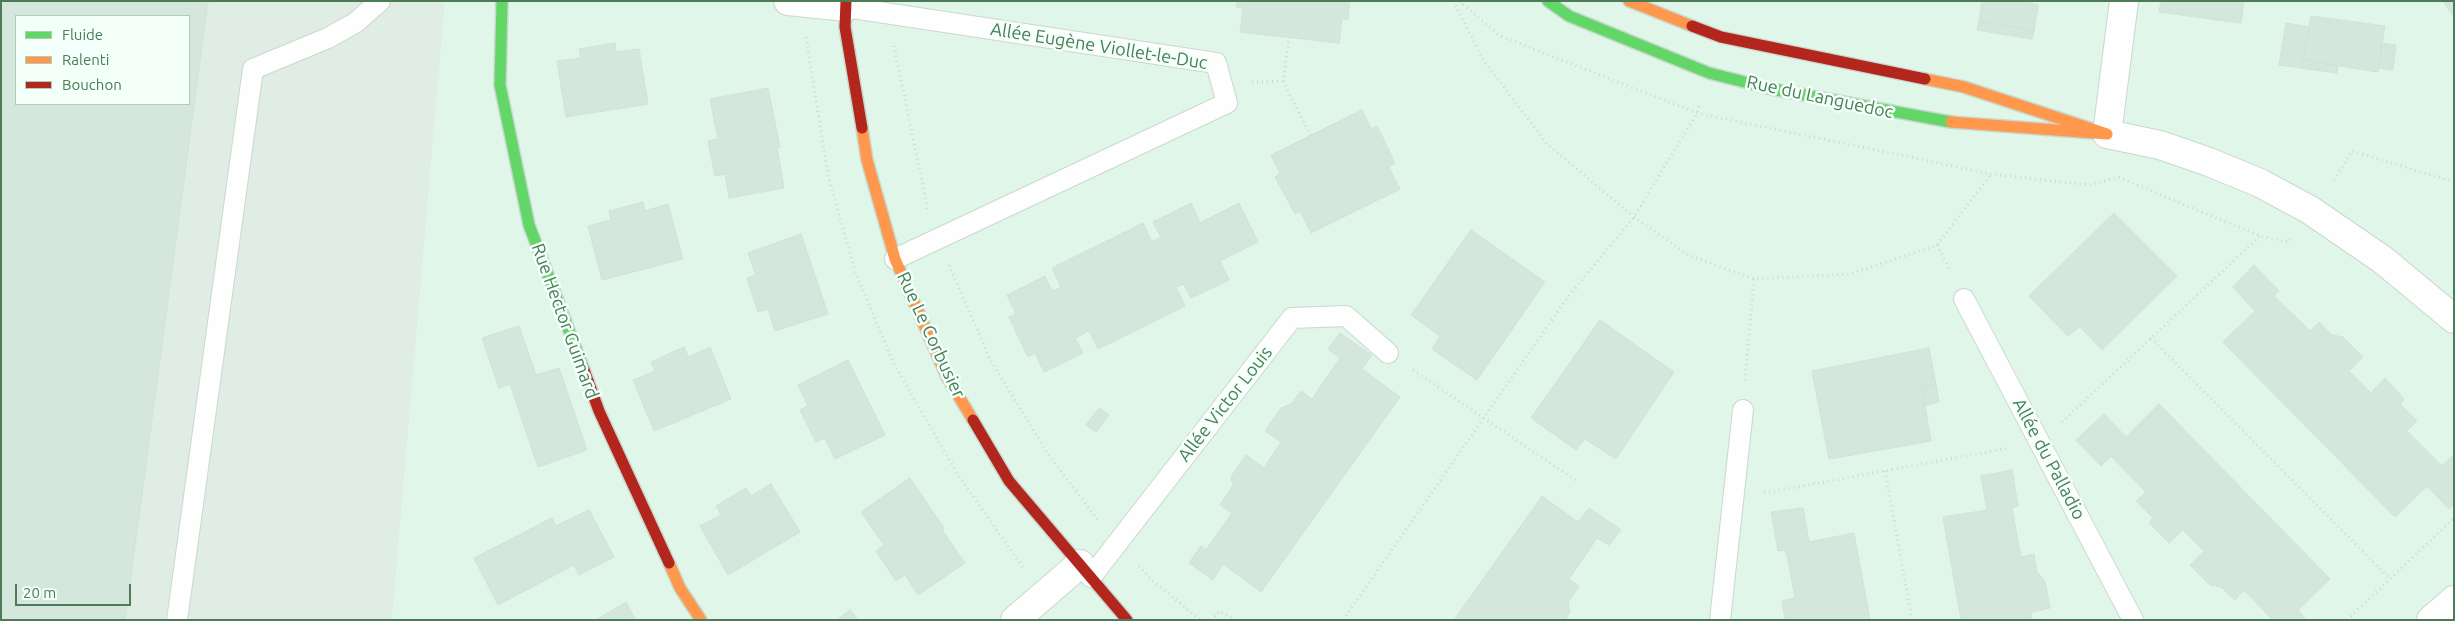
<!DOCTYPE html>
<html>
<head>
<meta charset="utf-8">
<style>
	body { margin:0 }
	#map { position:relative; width:2455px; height:621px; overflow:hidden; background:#effaf4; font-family:Ubuntu,sans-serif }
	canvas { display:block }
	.frame { position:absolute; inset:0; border:2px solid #4b7c57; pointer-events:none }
	.legend { position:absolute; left:15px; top:15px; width:175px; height:90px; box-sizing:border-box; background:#f3fff9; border:1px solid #b0cbb8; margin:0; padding:6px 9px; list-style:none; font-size:15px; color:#4b7c57 }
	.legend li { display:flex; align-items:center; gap:10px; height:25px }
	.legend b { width:25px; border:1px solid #b0cbb8 }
	.scale { position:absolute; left:15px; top:584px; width:116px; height:22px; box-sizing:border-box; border:2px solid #4b7c57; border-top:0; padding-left:6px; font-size:15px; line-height:18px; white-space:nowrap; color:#4b7c57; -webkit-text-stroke:4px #f3fff9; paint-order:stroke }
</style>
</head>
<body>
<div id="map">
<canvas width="2455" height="621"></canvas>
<div class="frame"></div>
<ul class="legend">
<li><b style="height:6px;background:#63d668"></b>Fluide</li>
<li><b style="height:6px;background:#ff974d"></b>Ralenti</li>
<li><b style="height:6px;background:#b3261e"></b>Bouchon</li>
</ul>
<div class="scale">20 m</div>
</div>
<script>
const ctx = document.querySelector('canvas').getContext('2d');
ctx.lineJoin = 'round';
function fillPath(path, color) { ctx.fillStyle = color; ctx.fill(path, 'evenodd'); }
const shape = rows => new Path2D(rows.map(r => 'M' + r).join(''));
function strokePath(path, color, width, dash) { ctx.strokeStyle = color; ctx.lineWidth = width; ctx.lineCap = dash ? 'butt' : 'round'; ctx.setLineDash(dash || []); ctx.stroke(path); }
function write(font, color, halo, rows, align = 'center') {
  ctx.font = font + ' Ubuntu,sans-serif'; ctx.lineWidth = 5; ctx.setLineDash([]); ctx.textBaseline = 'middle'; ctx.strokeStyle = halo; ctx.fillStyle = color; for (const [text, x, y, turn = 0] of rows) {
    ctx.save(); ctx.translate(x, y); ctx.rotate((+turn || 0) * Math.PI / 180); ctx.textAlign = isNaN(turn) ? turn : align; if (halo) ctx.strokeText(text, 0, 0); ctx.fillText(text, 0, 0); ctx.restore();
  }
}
fillPath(shape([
	[445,1,2454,1,2454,620,392,620]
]), '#e0f6e9');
fillPath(shape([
	[1,1,445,1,392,620,1,620],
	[16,16,189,16,189,104,16,104]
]), '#dfede4');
const building = shape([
	[1,1,208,1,125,620,1,620,1,1],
	[16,16,189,16,189,104,16,104,16,16],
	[1237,1,1350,1,1348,19,1342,19,1339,43,1240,32,1243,8,1236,7,1237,1],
	[1982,1,2029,1,2028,3,2038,5,2034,31,1979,21,1982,1],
	[2161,1,2244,1,2241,23,2159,12,2161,1],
	[2443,1,2454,1,2454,17,2443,1],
	[2311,16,2385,26,2378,72,2303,60,2311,16],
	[1979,21,2034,31,2032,39,1977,30,1979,21],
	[2286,23,2309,27,2303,60,2338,66,2337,73,2279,65,2286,23],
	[615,43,616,52,639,49,648,104,566,117,557,61,581,58,579,49,615,43],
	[2382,43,2396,45,2393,70,2379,68,2382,43],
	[768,88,780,147,777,147,784,188,729,198,725,174,715,176,708,141,718,139,710,99,768,88],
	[1362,110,1371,129,1377,126,1395,163,1389,167,1400,189,1311,233,1300,211,1295,214,1275,177,1280,174,1271,155,1362,110],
	[643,202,645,211,668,204,683,259,602,280,588,226,611,220,609,211,643,202],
	[1191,203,1200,223,1239,203,1258,242,1220,261,1229,280,1191,298,1184,284,1176,287,1185,306,1098,349,1089,331,1075,338,1083,353,1044,372,1035,353,1028,357,1009,317,1016,314,1007,295,1045,276,1052,291,1061,287,1052,268,1143,223,1152,242,1161,237,1153,222,1191,203],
	[2114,213,2177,276,2102,350,2067,313,2056,324,2029,296,2114,213],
	[1471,230,1545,282,1477,380,1432,349,1440,336,1411,315,1471,230],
	[801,234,828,314,775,331,768,309,758,312,747,278,756,275,748,253,801,234],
	[2254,265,2279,291,2274,296,2310,331,2319,322,2332,335,2343,337,2363,357,2349,371,2371,393,2385,378,2404,399,2400,404,2417,421,2407,431,2442,466,2452,456,2454,458,2454,505,2449,509,2427,486,2395,517,2223,342,2255,311,2233,287,2254,265],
	[2067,313,2079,327,2068,336,2056,324,2067,313],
	[1600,320,1674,372,1616,459,1585,439,1576,450,1531,418,1600,320],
	[519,326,536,375,559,368,587,450,538,467,510,384,499,388,482,338,519,326],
	[1340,333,1372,355,1362,369,1400,397,1261,592,1223,564,1213,580,1189,563,1201,546,1206,550,1232,513,1220,505,1233,485,1231,477,1246,455,1264,468,1281,442,1265,431,1281,408,1291,404,1301,391,1312,399,1340,358,1328,349,1340,333],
	[684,347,688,357,710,347,731,399,654,431,633,380,655,371,651,362,684,347],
	[1929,348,1936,385,1922,388,1931,441,1829,459,1812,371,1929,348],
	[848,360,885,435,835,459,825,438,816,442,800,410,808,406,798,385,848,360],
	[1936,385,1939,402,1924,406,1922,388,1936,385],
	[2159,404,2330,579,2298,610,2306,620,2273,620,2244,590,2235,600,2221,587,2210,585,2190,565,2204,551,2183,530,2169,543,2149,523,2153,518,2136,501,2146,492,2111,456,2101,466,2076,440,2104,414,2126,437,2159,404],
	[1099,408,1109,415,1096,432,1086,425,1099,408],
	[2012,470,2018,506,2012,508,2021,557,2034,554,2037,572,2045,581,2050,608,2031,612,2032,620,1961,620,1943,517,1987,510,1981,476,2012,470],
	[910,478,944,528,942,530,965,563,918,595,905,575,896,581,876,551,884,545,861,512,910,478],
	[771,484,800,532,728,575,700,526,721,515,716,506,746,488,751,496,771,484],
	[1542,496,1578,522,1589,508,1621,530,1609,545,1597,538,1569,579,1579,586,1568,602,1570,612,1565,620,1454,620,1542,496],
	[1803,508,1809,542,1854,533,1870,620,1785,620,1782,601,1795,598,1786,550,1778,551,1771,512,1803,508],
	[589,510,614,557,579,575,574,565,498,605,474,558,552,518,556,526,589,510],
	[626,602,636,620,596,620,626,602],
	[850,610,858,620,837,620,850,610]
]);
fillPath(building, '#d5e7dc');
strokePath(building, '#d0e3d6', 1);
const lane = shape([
	[846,7,1216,63,1227,103,895,259],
	[1964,299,2133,620],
	[1091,577,1292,318,1346,316,1388,353],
	[177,620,253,69,328,38,355,23,380,1],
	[1720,620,1743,410]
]);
const street = shape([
	[788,1,846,7],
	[2124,1,2107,134,2160,145,2209,162,2260,183,2310,210,2383,260,2454,319],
	[1015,620,1080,564],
	[2431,620,2454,600]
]);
const fast = shape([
	[502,1,500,85,529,225,584,370],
	[1548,1,1569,16,1709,73,1772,89,1951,122]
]);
const slow = shape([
	[1629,1,1692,26],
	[1925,79,1964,87,2107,134,1951,122],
	[862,128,867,160,895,259,947,377,973,420],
	[669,563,680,588,701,620]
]);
const jam = shape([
	[846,1,845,27,862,128],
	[1692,26,1721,37,1925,79],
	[584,370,599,411,669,563],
	[973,420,1009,481,1127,620]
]);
strokePath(lane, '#cad8cf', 22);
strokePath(street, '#cad8cf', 30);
strokePath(fast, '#c8d8ce', 14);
strokePath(slow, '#c8d8ce', 14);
strokePath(jam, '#c8d8ce', 14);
strokePath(shape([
	[1453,1,1484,61,1547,144,1634,217,1688,255,1754,279,1850,274,1937,245,1991,174],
	[1459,1,1500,36,1697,113,1991,174,2089,185,2118,177,2260,236,2289,242,2292,238],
	[806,37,828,175,855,271,893,362,958,475,1024,569],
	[894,46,928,211],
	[1283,81,1311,136],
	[1252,82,1283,81,1289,38],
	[2334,180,2352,151,2454,182],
	[1937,245,1951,272],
	[949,265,991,361,1048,454,1098,520],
	[2151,338,2390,579],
	[1413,370,1578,482],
	[1745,380,1754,279],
	[2062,422,2260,236],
	[1885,471,1912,620],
	[1764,493,2009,448],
	[1139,566,1150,578,1200,620],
	[1211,620,1220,611,1234,620],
	[1343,620,1568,297,1634,217,1697,113,1699,105],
	[2347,620,2454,518]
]), '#ccdad0', 3, [1, 4]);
strokePath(lane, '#fdfefd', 20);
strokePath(street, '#fdfefd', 28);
strokePath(fast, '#63d668', 11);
strokePath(slow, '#ff974d', 11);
strokePath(jam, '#b3261e', 11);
write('18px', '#4b7c57', '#f3fff9', [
	["Allée Eugène Viollet-le-Duc",1099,46,9],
	["Rue du Languedoc",1820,97,12],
	["Rue Hector Guimard",565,321,70],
	["Rue Le Corbusier",931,335,65],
	["Allée Victor Louis",1225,404,-52],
	["Allée du Palladio",2049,459,62]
]);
</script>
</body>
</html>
